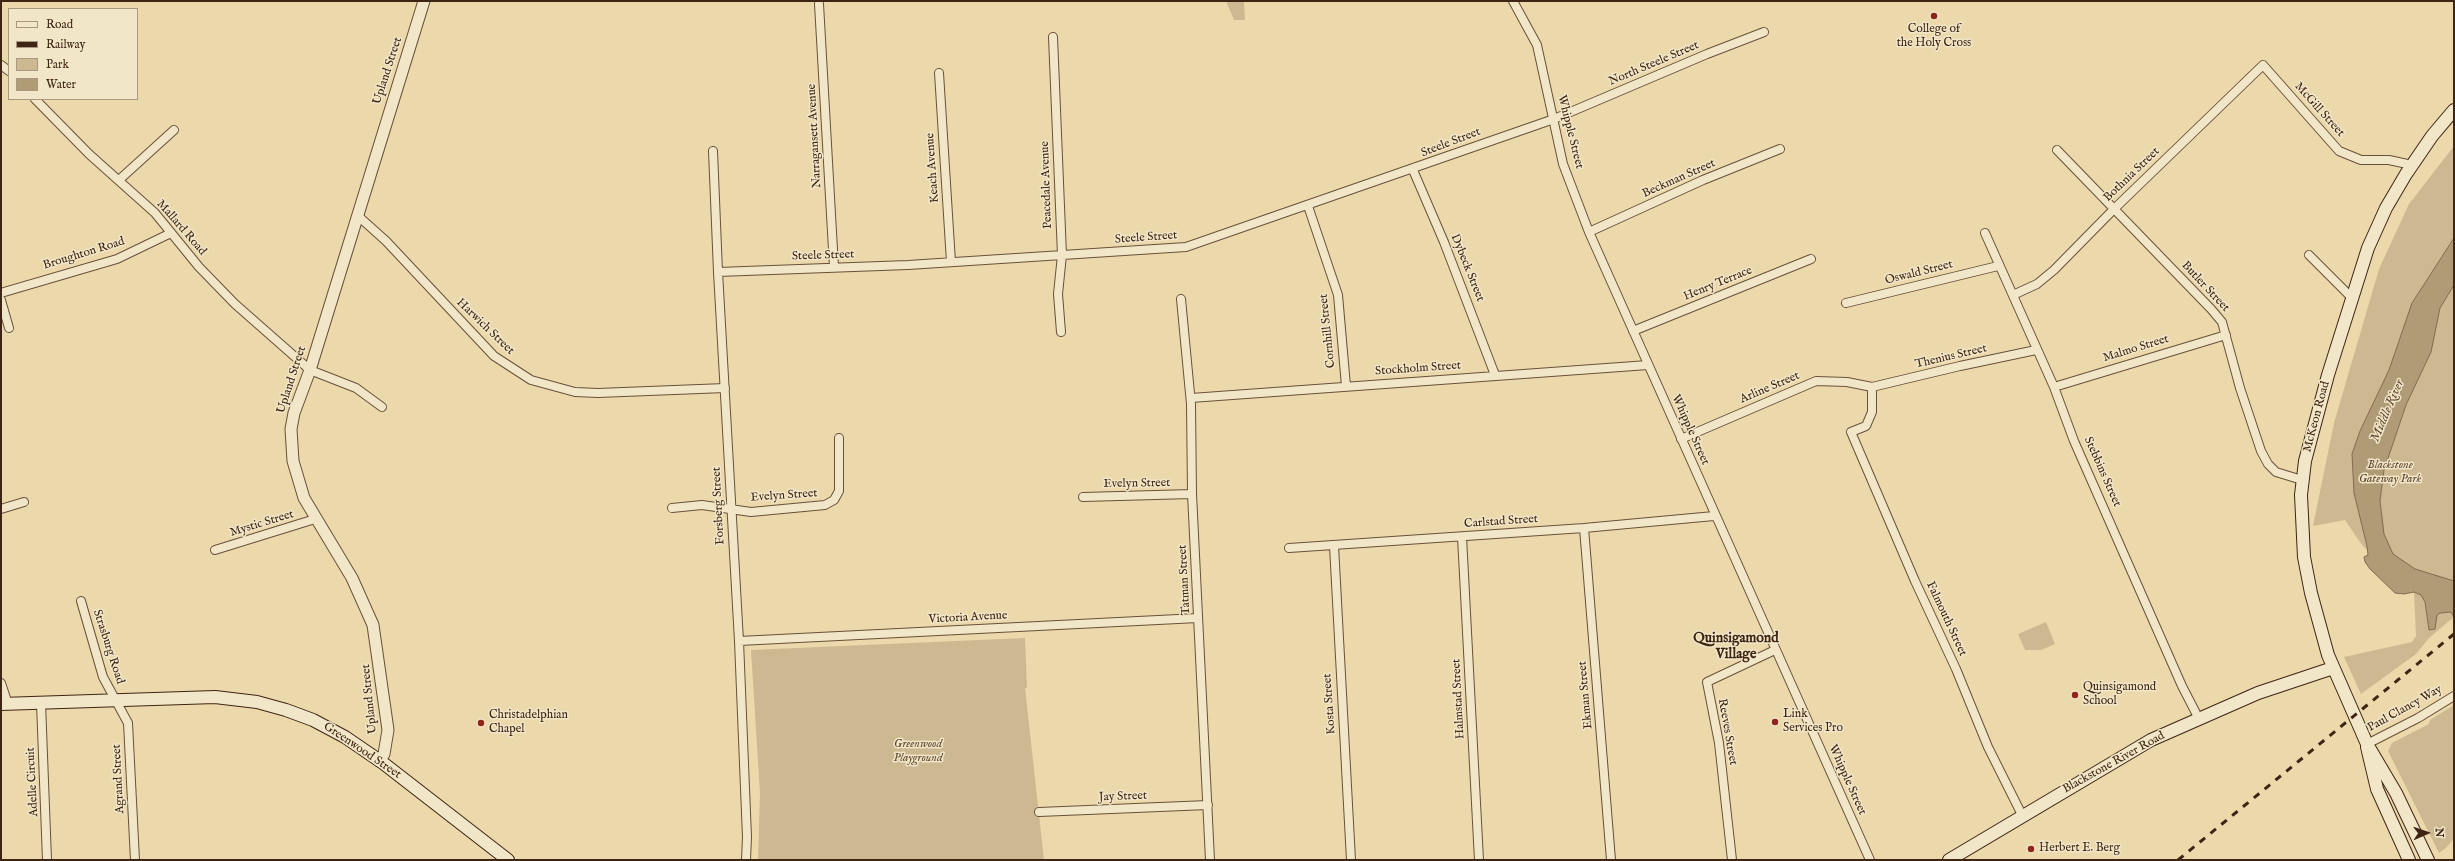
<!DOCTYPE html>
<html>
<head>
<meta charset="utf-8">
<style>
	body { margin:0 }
	#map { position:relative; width:2455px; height:861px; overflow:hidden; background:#ebd8ab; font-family:"IM FELL English",serif }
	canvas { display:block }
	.frame { position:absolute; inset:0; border:2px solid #3d2413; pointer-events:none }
	.legend { position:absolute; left:8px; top:8px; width:130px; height:92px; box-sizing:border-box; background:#f2e6c8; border:1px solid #aa9880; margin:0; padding:5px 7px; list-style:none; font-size:12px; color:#3d2413 }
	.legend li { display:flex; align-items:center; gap:8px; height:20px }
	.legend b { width:20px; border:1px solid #aa9880 }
	.north { position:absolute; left:2407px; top:813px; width:40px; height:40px; -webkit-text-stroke:3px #f2e6c8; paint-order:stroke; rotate:88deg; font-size:11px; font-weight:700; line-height:16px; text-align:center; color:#3d2413 }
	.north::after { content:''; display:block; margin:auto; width:14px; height:18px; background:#3d2413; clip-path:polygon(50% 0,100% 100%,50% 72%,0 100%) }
</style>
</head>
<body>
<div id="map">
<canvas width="2455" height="861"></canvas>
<div class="frame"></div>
<ul class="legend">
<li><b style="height:5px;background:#f2e6c8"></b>Road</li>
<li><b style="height:5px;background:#3d2413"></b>Railway</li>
<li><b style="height:11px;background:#cdb991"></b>Park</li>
<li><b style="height:11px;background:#b09b77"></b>Water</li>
</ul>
<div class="north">N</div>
</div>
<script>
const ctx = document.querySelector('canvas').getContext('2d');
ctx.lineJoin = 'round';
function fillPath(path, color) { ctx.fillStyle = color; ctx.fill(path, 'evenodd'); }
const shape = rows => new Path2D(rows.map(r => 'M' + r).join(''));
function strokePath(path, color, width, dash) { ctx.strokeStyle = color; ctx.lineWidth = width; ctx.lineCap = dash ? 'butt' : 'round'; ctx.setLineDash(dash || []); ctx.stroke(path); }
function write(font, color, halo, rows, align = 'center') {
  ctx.font = font + ' "IM FELL English",serif'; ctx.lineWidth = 3; ctx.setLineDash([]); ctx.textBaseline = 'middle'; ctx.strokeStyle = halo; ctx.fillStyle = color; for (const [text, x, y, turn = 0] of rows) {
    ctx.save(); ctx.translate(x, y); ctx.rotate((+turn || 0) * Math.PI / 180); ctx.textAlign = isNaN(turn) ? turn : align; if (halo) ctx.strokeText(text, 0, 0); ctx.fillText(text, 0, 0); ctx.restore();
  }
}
fillPath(shape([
	[1226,1,1244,1,1245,20,1234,20],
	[2454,146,2454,617,2429,638,2416,654,2361,694,2344,657,2412,642,2416,636,2414,593,2362,545,2345,520,2313,526,2334,423,2379,269,2409,204],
	[2046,622,2055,644,2041,650,2025,650,2018,634],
	[1025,638,1027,688,1025,688,1044,860,758,860,760,793,751,650],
	[2454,705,2454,838,2447,847,2439,853,2388,751,2392,743,2429,724,2430,720]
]), '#cdb991');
const water = shape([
	[2454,238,2454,285,2440,308,2431,352,2406,405,2384,470,2380,501,2384,534,2393,554,2415,569,2454,581,2454,617,2451,612,2440,613,2437,615,2435,629,2429,630,2425,602,2421,595,2414,592,2404,594,2395,593,2370,569,2365,562,2364,557,2368,555,2367,546,2354,493,2352,454,2360,431,2389,370,2412,303,2454,238]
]);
fillPath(water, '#b09b77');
strokePath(water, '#826b4f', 1);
const minor = shape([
	[1513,1,1537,45,1563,164,1589,232,1870,860],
	[819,4,834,267],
	[1053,37,1062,255,1058,294,1061,332],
	[1,65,9,71],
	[939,73,951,262],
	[35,99,89,154,155,213,199,267,235,304,310,370,356,388,382,407],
	[2057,150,2211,309,2222,322,2240,388,2261,451,2268,464,2276,472,2302,480],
	[713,151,718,272,739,641,747,837,746,860],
	[1413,170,1444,242,1495,375],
	[119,180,174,130],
	[1308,206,1338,295,1346,386],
	[357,215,386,241,494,356,531,380,575,392,598,393,725,388],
	[1589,232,1703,180,1780,149],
	[1985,233,2054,387,2074,441,2182,686,2199,719],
	[2309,255,2352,298],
	[718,272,908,265,1186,247,1554,119,1707,54,1764,32],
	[1,293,117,259,171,233],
	[2013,295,2037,284,2054,270,2113,210,2263,65,2339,151,2361,160,2389,160,2412,165],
	[1181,299,1191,404,1192,494,1210,860],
	[1,300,9,328],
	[1846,303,1998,266],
	[1633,331,1811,259],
	[1872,387,1872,412,1866,426,1851,432,1915,581,1956,669,1988,747,2022,815],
	[2054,387,2226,335],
	[1191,398,1648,365],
	[1681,439,1816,381,1847,382,1872,387,1960,366,2036,350],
	[1083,497,1192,494],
	[672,508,702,505,751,512,825,505,834,500,839,491,839,438],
	[1,509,24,502],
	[1584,528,1611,860],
	[1462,537,1479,860],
	[1334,546,1351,860],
	[1289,548,1584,528,1714,516],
	[215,550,315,519],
	[81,601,103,677,128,723,135,860],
	[739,641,1198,618],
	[1,683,8,704],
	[41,703,47,860],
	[2367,744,2418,718,2454,696],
	[1039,812,1208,805],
	[1732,860,1719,743,1707,682,1775,650]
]);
const tertiary = shape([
	[379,761,384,754,388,730,373,625,352,578,304,498,293,461,291,429,294,413,310,370,424,1]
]);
const secondary = shape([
	[1,704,215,697,257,702,286,710,313,720,345,737,383,763,508,860],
	[2367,747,2377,789,2409,860],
	[1949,860,2151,740,2258,693,2333,668],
	[2428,860,2396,793,2367,744,2328,655,2311,593,2304,557,2301,495,2305,461,2328,375,2368,248,2386,208,2406,174,2432,136,2454,110]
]);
strokePath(minor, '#685139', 10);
strokePath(tertiary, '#685139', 13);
strokePath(secondary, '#3d2413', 14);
strokePath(minor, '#f2e6c8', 8);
strokePath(tertiary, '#f2e6c8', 11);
strokePath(secondary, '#f2e6c8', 12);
strokePath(shape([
	[2178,860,2454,634]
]), '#3d2413', 3, [7, 7]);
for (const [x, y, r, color] of [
	[1934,16,4,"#8f2418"],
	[2075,695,4,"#8f2418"],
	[1775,722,4,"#8f2418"],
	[481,723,4,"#8f2418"],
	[2031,849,4,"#8f2418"]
]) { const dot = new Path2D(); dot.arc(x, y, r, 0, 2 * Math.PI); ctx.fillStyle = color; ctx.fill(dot); strokePath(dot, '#f2e6c8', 1.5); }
write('12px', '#3d2413', '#f2e6c8', [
	["College of",1934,30,"center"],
	["the Holy Cross",1934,44,"center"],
	["Quinsigamond",2083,688],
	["School",2083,702],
	["Link",1783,715],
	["Services Pro",1783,729],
	["Christadelphian",489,716],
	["Chapel",489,730],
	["Herbert E. Berg",2039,849]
], 'left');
write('12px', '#3d2413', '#f2e6c8', [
	["North Steele Street",1654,64,-23],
	["Upland Street",388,71,-72],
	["McGill Street",2319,110,48],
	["Whipple Street",1570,132,76],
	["Narragansett Avenue",815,136,-93],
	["Steele Street",1451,143,-21],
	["Keach Avenue",933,168,-94],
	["Bothnia Street",2132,175,-44],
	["Beckman Street",1679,179,-24],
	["Peacedale Avenue",1047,185,-92],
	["Mallard Road",181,228,49],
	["Steele Street",1146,238,-4],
	["Broughton Road",84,254,-17],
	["Steele Street",823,256,-2],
	["Dybeck Street",1467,268,68],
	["Oswald Street",1919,273,-14],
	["Henry Terrace",1718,284,-22],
	["Butler Street",2205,287,47],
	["Harwich Street",485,327,44],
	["Cornhill Street",1328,331,-96],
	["Malmo Street",2136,349,-17],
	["Thenius Street",1951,357,-13],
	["Stockholm Street",1418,369,-4],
	["Upland Street",292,380,-72],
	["Arline Street",1770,388,-23],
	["McKeon Road",2317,417,-75],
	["Whipple Street",1690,430,66],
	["Stebbins Street",2102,472,66],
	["Evelyn Street",1137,484,-1],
	["Evelyn Street",784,496,-4],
	["Forsberg Street",719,506,-93],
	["Carlstad Street",1501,522,-4],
	["Mystic Street",262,524,-17],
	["Tatman Street",1185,580,-93],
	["Victoria Avenue",968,618,-3],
	["Falmouth Street",1946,619,65],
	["Strasburg Road",108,647,72],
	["Ekman Street",1586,695,-95],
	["Upland Street",370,699,-96],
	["Halmstad Street",1459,699,-93],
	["Kosta Street",1330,704,-94],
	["Paul Clancy Way",2405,709,-29],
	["Reeves Street",1727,732,80],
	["Greenwood Street",362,751,34],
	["Blackstone River Road",2114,763,-29],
	["Agrand Street",119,779,-93],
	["Whipple Street",1847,780,66],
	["Adelle Circuit",33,782,-93],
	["Jay Street",1123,797,-2]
]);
write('italic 12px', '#614932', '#f2e6c8', [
	["Blackstone",2390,466],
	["Gateway Park",2390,480],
	["Greenwood",918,745],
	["Playground",918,759]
]);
write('italic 13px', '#604831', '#f2e6c8', [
	["Middle River",2388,411,-67]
]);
write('bold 14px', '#3d2413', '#f2e6c8', [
	["Quinsigamond",1736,639],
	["Village",1736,655]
]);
</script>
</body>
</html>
